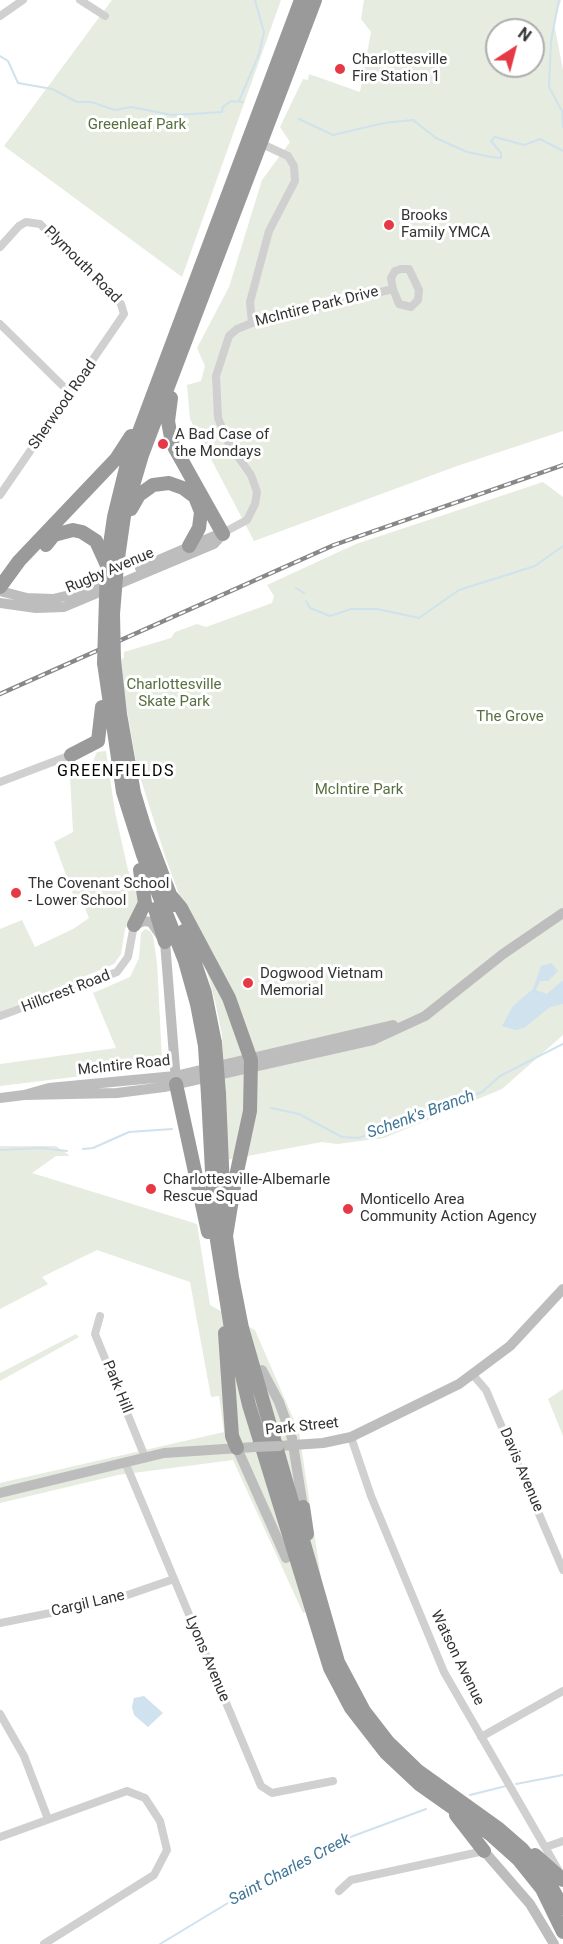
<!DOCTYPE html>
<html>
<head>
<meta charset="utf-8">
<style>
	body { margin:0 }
	#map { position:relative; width:563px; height:1944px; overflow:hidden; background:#fff; font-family:Roboto,sans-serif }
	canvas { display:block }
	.north { position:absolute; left:485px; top:18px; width:60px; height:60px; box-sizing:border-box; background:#fff; border:2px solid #adadad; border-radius:50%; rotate:36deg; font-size:16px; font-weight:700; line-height:24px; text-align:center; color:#333 }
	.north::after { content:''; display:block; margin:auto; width:21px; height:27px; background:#e63946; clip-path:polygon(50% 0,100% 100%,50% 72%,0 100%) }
</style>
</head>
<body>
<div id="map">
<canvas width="563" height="1944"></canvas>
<div class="north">N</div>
</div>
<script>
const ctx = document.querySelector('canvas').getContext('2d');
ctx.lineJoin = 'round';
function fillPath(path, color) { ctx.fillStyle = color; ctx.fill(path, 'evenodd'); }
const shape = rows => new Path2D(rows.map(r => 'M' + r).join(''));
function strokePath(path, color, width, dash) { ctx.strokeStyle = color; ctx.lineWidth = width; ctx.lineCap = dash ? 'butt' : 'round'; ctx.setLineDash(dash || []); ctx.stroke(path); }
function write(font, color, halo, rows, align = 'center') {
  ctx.font = font + ' Roboto,sans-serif'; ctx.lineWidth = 6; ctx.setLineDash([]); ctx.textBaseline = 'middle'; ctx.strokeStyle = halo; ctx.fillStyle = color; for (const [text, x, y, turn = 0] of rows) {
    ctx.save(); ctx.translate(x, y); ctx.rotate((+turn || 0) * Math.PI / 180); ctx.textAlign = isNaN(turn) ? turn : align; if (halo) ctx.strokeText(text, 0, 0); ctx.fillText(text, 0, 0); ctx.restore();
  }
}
fillPath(shape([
	[112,0,281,0,182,277,4,146],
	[364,0,561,0,554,23,563,70,563,431,457,466,254,541,190,419,187,385,201,381,205,366,197,348,229,287,262,180,290,142,280,127,303,79,308,80,309,74,360,92,371,32,361,19],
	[497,30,533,30,533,66,497,66],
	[543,482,563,497,563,1035,502,1089,384,1138,337,1144,322,1142,226,1160,222,1035,216,1005,205,964,166,859,137,767,118,660,124,658,124,652,171,638,175,632,197,624,206,627,272,603,274,596,267,585,356,544],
	[106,751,115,812,128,870,139,895,138,905,125,929,121,954,114,964,0,1012,0,929,22,920,35,947,73,929,89,918,83,903,77,905,54,842,73,832,70,776,90,769,97,752],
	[145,929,150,931,153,936,157,963,162,1060,157,1067,0,1086,0,1064,116,1048,93,993,130,977,139,958,141,933],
	[0,1146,56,1146,70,1156,56,1156,32,1173,197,1224,210,1305,255,1330,299,1432,325,1605,303,1613,233,1460,118,1475,0,1503,0,1483,224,1432,219,1396,211,1397,190,1282,97,1250,42,1277,48,1284,0,1309],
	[76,1334,79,1337,0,1381,0,1373],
	[563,1389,563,1436,548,1399]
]), '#e6ecdf');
fillPath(shape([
	[551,963,558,971,548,981,540,981,536,990,547,994,563,980,563,1004,550,1007,524,1028,516,1030,502,1026,513,1006,533,989,541,966],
	[144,1696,163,1713,148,1727,134,1715,132,1707,134,1698]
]), '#cfe2ee');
strokePath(shape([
	[559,0,551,41,549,87,562,111,563,127],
	[0,56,8,61,18,83,52,89,77,102,91,102,115,110,131,107,172,115,191,114,222,112,223,107,231,101,243,102],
	[239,101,259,54,264,32,255,0],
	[299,119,333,135,384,123,413,120,436,138,467,152,491,157,501,158,501,153,491,141,495,137,524,145,540,139,563,151],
	[296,588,304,593],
	[306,601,310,608,330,616,351,609,377,609,419,618,459,590,535,566,563,546],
	[271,1108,299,1114,342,1137,358,1138,426,1115,482,1092,500,1076,563,1044],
	[83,1149,93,1148,129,1132,172,1129],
	[0,1150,42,1148,67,1151],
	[516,1784,563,1775],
	[470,1795,506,1786],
	[160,1944,266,1880,279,1878,345,1839,426,1809]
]), '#cfe2ee', 2);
strokePath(shape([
	[80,0,105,16],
	[0,16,23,0],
	[0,247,19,226,26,222,40,224,121,304,124,314,0,495],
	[401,269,409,269,419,290,418,300,411,307,399,304,393,289,391,278,395,271,401,269],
	[252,323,250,302,269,231,295,181,294,166,288,156,262,144],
	[0,324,71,394],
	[221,534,247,520,255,504,257,492,251,475,229,444,218,418,216,376,229,336,237,329,252,323,393,289],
	[0,782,71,755],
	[0,1016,117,972,128,957,134,925],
	[100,1316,95,1334,145,1457],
	[473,1375,486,1390,563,1570],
	[351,1437,371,1496,444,1672,560,1873],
	[125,1462,261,1786,272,1793,333,1781],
	[0,1623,110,1601,174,1579],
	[0,1714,24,1756,48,1819],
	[481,1737,563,1691],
	[0,1837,127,1791,145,1798,160,1821,167,1850,154,1875,44,1944],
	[546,1847,563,1841],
	[339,1891,351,1880,484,1851]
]), '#d0d0d0', 8);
strokePath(shape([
	[140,568,214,536],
	[0,591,27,598,53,599,74,594,111,579],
	[0,603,36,608,64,607,214,544,223,534],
	[134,925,144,921,151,922,165,942,176,1081],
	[24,1095,117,1093,164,1087,373,1040,425,1016,503,954,563,913],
	[0,1098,24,1095,49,1088,175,1076,393,1025],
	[262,1370,279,1402,292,1438,303,1507],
	[279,1446,323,1443,351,1437,459,1384,510,1346,563,1289],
	[237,1448,286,1558],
	[0,1493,164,1453,255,1447],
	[484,1851,530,1904,554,1944]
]), '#bdbdbd', 10);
strokePath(shape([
	[171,398,168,421,172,443,223,534],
	[131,509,139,495,153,485,169,483,183,488,195,497,201,512,199,528,189,546],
	[46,545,54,535,73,530,82,532,96,541,106,563],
	[107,565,114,517,127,464,301,0],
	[117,565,124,516,142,455,315,0],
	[0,587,19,561,116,459,131,436],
	[114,660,120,714,134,793,145,829,174,905],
	[104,663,123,792,143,855,185,961,197,1004,205,1046],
	[71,755,98,741,102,707],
	[171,896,181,908,229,998,251,1060,250,1111,235,1181,226,1236,232,1277,242,1328,338,1662,364,1711,388,1742,418,1771,499,1829,522,1849,547,1879,563,1908],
	[155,909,165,942],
	[134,925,145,903,140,870],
	[184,931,205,993,215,1043],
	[176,1084,208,1232],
	[219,1094,224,1213],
	[208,1096,215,1228,231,1329,249,1405,330,1668,351,1708,386,1753,419,1784,490,1834,518,1859,542,1889,563,1932],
	[225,1333,232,1436,237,1448],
	[303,1507,307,1534],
	[456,1815,484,1851],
	[535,1855,563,1880]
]), '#9a9a9a', 14);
const rail = shape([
	[0,694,334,545,563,465]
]);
strokePath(rail, '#888', 4.5);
strokePath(rail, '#fff', 2, [7]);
strokePath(shape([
	[255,1447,279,1446]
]), '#bdbdbd', 10);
strokePath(shape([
	[114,660,113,614,117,565],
	[104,663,107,565],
	[215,1043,219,1094],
	[205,1046,208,1096]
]), '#9a9a9a', 14);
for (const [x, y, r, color] of [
	[340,69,6,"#e63946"],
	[389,225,6,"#e63946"],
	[163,444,6,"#e63946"],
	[16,893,6,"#e63946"],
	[248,983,6,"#e63946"],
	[151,1189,6,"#e63946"],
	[348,1209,6,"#e63946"]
]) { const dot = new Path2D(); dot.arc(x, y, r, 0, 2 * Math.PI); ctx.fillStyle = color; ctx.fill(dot); strokePath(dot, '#fff', 2); }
write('15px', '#333', '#fff', [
	["Charlottesville",352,60],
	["Fire Station 1",352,77],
	["Brooks",401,216],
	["Family YMCA",401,233],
	["A Bad Case of",175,435],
	["the Mondays",175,452],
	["The Covenant School",28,884],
	["- Lower School",28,901],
	["Dogwood Vietnam",260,974],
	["Memorial",260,991],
	["Charlottesville-Albemarle",163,1180],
	["Rescue Squad",163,1197],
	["Monticello Area",360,1200],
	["Community Action Agency",360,1217]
], 'left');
write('15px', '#56703f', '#fff', [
	["Greenleaf Park",137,125],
	["Charlottesville",174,685],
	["Skate Park",174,702],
	["The Grove",510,717],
	["McIntire Park",359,790]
]);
write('15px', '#333', '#fff', [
	["Plymouth Road",82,265,45],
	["McIntire Park Drive",317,307,-14],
	["Sherwood Road",63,405,-55],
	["Rugby Avenue",110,571,-23],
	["Hillcrest Road",66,992,-21],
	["McIntire Road",124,1066,-6],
	["Park Hill",117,1387,68],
	["Park Street",302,1427,-6],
	["Davis Avenue",521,1470,67],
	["Cargil Lane",88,1604,-13],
	["Watson Avenue",457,1658,64],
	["Lyons Avenue",207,1659,67]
]);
ctx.letterSpacing = '1.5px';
write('16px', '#000', '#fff', [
	["GREENFIELDS",116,772]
]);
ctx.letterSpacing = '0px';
write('italic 16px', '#3f7597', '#fff', [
	["Schenk's Branch",421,1115,-20],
	["Saint Charles Creek",290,1870,-28]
]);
</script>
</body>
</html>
